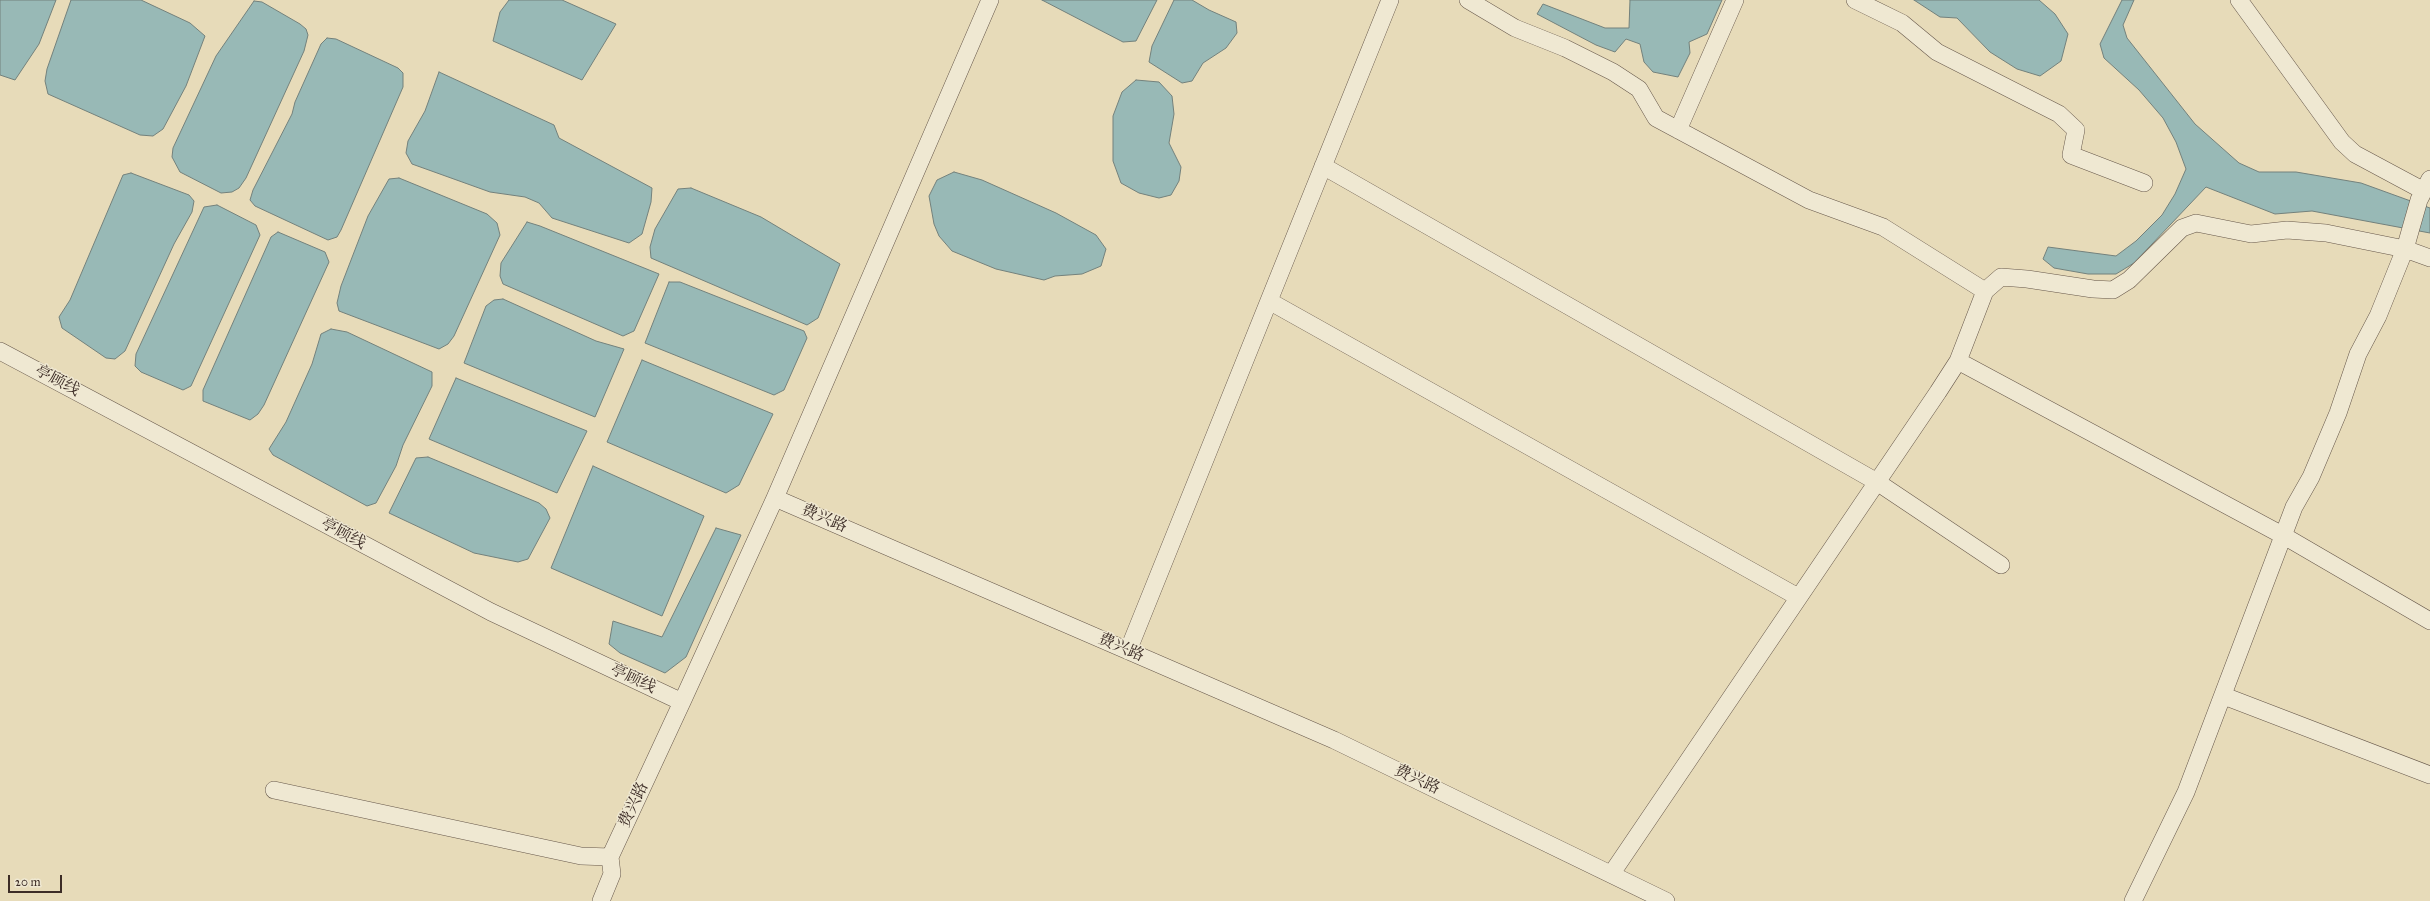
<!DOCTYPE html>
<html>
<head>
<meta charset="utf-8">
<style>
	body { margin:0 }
	#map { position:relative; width:2430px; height:901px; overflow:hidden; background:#e7dbb9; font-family:"IM FELL Great Primer",serif }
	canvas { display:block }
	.scale { position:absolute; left:8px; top:875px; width:54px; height:18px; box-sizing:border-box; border:2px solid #3c2c26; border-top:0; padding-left:5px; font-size:12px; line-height:14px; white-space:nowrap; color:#3c2c26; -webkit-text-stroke:3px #efe8d2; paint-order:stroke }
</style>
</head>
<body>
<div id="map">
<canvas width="2430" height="901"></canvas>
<div class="scale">20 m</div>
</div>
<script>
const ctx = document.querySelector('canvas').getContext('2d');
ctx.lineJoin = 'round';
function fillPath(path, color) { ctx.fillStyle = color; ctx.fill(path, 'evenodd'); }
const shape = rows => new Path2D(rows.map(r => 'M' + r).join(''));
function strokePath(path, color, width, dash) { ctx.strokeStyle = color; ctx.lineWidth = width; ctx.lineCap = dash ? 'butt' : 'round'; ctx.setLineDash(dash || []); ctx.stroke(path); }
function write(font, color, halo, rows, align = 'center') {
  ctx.font = font + ' "IM FELL Great Primer","Noto Serif SC",serif'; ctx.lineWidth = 3; ctx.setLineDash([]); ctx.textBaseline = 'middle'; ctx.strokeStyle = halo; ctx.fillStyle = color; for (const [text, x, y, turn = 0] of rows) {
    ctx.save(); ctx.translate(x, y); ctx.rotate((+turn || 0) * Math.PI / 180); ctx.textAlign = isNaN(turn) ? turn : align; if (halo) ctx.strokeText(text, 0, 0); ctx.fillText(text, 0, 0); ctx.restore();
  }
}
const water = shape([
	[0,0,56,0,39,44,15,80,0,75,0,0],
	[71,0,141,0,190,23,205,36,186,86,163,129,153,136,140,135,48,94,45,81,47,69,71,0],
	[509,0,562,0,616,24,582,80,493,41,500,12,509,0],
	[1042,0,1157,0,1136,41,1123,42,1042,0],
	[1174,0,1192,0,1209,10,1236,22,1237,33,1226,48,1203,63,1192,81,1182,83,1149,62,1152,46,1174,0],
	[1630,0,1722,0,1707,34,1689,42,1690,53,1678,77,1653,72,1644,62,1640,44,1626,39,1615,52,1596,45,1537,14,1543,4,1605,28,1629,28,1630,0],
	[1914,0,2039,0,2055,14,2068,34,2061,61,2040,76,2017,69,1990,52,1957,18,1940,17,1914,0],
	[2122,0,2134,0,2123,25,2127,38,2195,124,2239,163,2259,172,2296,172,2361,183,2430,208,2430,233,2312,211,2275,214,2206,187,2134,263,2116,274,2088,274,2054,268,2043,259,2048,247,2116,256,2136,241,2162,215,2175,194,2186,169,2176,142,2163,118,2139,90,2104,58,2100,44,2122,0],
	[254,1,262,2,300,24,306,29,308,35,304,51,246,178,239,188,232,192,221,193,180,172,172,157,173,148,216,56,254,1],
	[327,38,336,39,398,68,403,73,403,87,341,230,337,237,328,240,255,206,250,200,253,190,292,114,295,102,321,44,327,38],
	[439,72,554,125,559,138,652,188,651,202,642,234,629,243,552,218,539,203,525,197,490,192,412,164,406,153,408,141,425,111,439,72],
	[1136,80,1159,82,1172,96,1174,114,1169,143,1181,167,1179,181,1171,195,1159,198,1139,193,1121,183,1113,161,1113,116,1122,92,1136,80],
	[954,172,982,180,1056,213,1096,235,1106,249,1101,266,1082,274,1055,276,1044,280,996,269,952,251,939,236,934,224,929,196,937,180,954,172],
	[131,173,189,195,194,201,192,212,174,244,125,351,115,359,106,358,62,328,59,317,70,300,123,175,131,173],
	[399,178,487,214,497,223,500,235,454,336,448,344,439,349,339,311,337,303,341,286,368,216,389,179,399,178],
	[691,188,761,217,840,264,818,318,807,325,651,258,650,247,655,229,678,189,691,188],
	[217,205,256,225,260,235,191,386,183,390,141,372,135,366,136,354,204,207,217,205],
	[527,222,540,226,659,274,634,331,623,336,503,284,500,276,501,263,527,222],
	[278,232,325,252,329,262,264,405,258,414,250,420,203,401,203,390,271,237,278,232],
	[669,282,680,282,804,331,807,338,784,390,774,395,645,343,669,282],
	[503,299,596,341,624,349,595,417,464,363,486,306,494,300,503,299],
	[331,329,347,332,432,372,432,386,403,445,396,466,376,503,367,506,273,455,269,449,286,422,312,364,321,334,331,329],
	[642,360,773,414,739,485,726,493,607,442,642,360],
	[456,378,587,431,557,493,429,439,456,378],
	[428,457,539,503,546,509,550,518,528,559,518,562,474,553,389,513,416,458,428,457],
	[593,466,704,516,662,616,551,568,593,466],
	[716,528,741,535,686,657,665,673,620,653,609,644,613,621,662,637,716,528]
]);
fillPath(water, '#98b9b6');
strokePath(water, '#73817c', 1);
const minor = shape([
	[1468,0,1515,28,1565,48,1613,72,1639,89,1656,118,1809,200,1883,227,1985,291],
	[1855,0,1902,23,1937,52,2059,114,2076,130,2071,155,2144,183],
	[2239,0,2342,142,2355,154,2424,191],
	[1678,130,1735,0],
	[1323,166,1877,482,2001,565],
	[1269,301,1798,597],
	[0,351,491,612,682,702,610,857,612,874,601,901],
	[1958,361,2284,536,2430,621],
	[775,498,1334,740,1666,901],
	[1128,651,1390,0],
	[2224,696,2430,775],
	[682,702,775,498,990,0],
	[274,790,581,856,610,857],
	[1612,873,1938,392,1958,361,1985,291,2001,277,2027,279,2093,289,2113,290,2129,280,2182,228,2196,223,2251,234,2287,230,2326,233,2405,249,2430,258],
	[2133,901,2186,792,2294,507,2311,477,2338,413,2358,354,2378,316,2405,249,2419,200,2430,179]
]);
strokePath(minor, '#67584b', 18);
strokePath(minor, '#efe8d2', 17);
write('16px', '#3c2c26', '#efe8d2', [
	["亭顾线",57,381,28],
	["费兴路",824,519,23],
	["亭顾线",343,534,28],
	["费兴路",1121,648,23],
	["亭顾线",633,679,25],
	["费兴路",1417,780,25],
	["费兴路",634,805,-65]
]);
</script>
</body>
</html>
